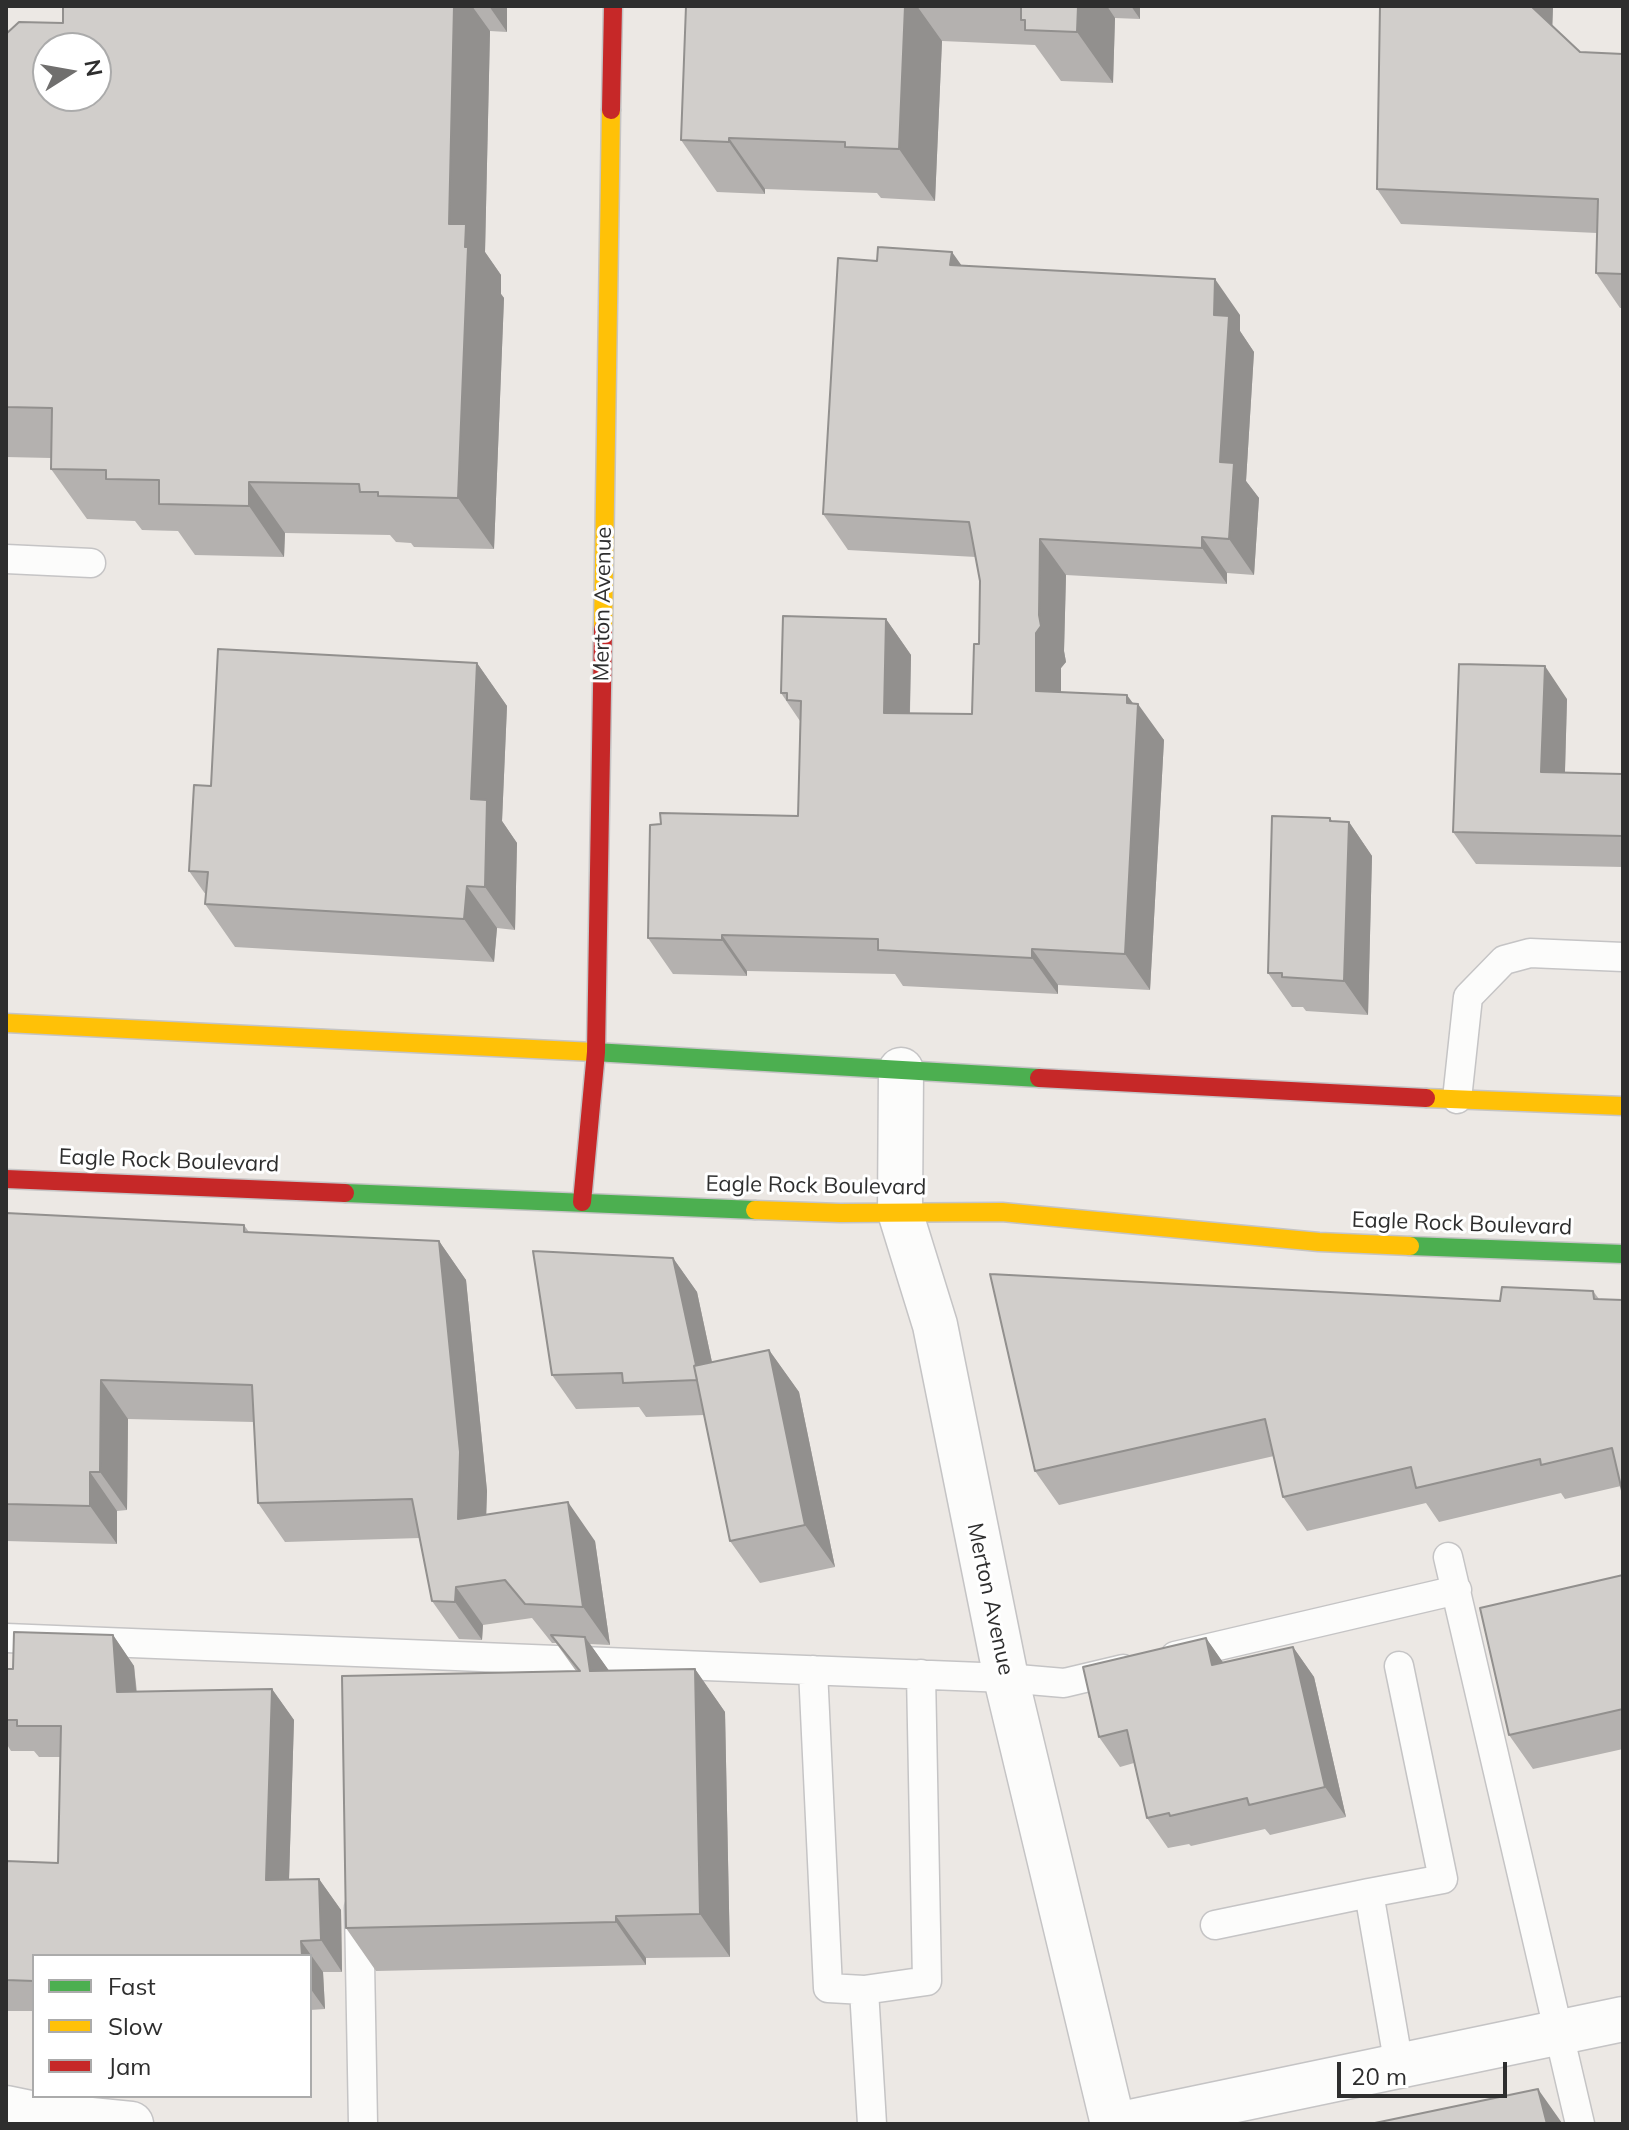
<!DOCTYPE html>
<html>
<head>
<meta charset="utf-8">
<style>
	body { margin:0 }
	#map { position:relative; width:1629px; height:2130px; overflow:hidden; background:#ece8e4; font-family:Mulish,sans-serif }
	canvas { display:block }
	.frame { position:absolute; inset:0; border:8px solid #2e2e2e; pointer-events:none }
	.legend { position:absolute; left:32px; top:1954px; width:280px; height:144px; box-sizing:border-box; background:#fff; border:2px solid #ababab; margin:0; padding:10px 14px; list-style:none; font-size:24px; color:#2e2e2e }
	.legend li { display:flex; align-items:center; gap:16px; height:40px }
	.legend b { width:40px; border:2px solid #ababab }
	.north { position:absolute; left:32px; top:32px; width:80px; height:80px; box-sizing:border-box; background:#fff; border:2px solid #ababab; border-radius:50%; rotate:79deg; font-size:22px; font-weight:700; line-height:32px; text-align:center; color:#2e2e2e }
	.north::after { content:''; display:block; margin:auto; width:28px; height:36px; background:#706f6e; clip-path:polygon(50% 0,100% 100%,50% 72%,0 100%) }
	.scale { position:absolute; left:1337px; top:2062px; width:170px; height:36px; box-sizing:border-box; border:4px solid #2e2e2e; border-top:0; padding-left:10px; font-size:24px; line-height:28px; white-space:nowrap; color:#2e2e2e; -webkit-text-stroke:6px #fff; paint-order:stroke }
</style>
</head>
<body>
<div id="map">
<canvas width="1629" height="2130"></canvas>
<div class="frame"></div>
<ul class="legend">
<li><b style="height:10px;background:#4caf50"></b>Fast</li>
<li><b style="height:10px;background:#ffc107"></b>Slow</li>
<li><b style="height:10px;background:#c62828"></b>Jam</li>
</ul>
<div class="north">N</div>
<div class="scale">20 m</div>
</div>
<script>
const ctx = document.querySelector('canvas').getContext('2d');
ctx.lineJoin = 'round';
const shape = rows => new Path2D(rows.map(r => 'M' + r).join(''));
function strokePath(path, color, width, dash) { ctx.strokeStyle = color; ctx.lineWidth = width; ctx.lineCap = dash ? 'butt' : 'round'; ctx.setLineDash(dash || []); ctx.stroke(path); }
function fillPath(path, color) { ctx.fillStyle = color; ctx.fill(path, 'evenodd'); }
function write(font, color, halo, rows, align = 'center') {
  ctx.font = font + ' Mulish,sans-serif'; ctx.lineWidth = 6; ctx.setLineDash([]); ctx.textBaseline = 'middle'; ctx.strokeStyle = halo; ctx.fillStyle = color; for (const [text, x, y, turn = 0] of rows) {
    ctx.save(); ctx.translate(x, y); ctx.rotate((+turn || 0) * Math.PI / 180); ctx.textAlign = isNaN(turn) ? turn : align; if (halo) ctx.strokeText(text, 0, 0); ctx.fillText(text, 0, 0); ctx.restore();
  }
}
const lane = shape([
	[6,559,91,563],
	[1457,1099,1468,997,1504,960,1530,953,1623,957],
	[1448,1557,1580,2124],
	[6,1638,1006,1678,1064,1683,1123,1669],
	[1175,1656,1457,1590],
	[813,1670,828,1988,864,1990,872,2124],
	[1369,1893,1443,1879,1399,1666],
	[359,1908,363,2124],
	[1215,1925,1369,1893,1399,2066],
	[864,1990,927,1981,921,1674]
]);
const street = shape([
	[901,1070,900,1212,935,1325,1006,1678,1113,2124],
	[6,2108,40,2115,131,2124],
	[1121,2124,1623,2019]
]);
const fast = shape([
	[594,1052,1039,1078],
	[345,1193,755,1210],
	[1410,1246,1623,1254]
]);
const slow = shape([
	[603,629,611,110],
	[6,1023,594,1052],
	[1426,1098,1623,1106],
	[755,1210,840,1213,1002,1212,1319,1242,1410,1246]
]);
const jam = shape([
	[611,110,613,6],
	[1039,1078,1426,1098],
	[6,1179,345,1193],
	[582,1202,596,1052,603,629]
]);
strokePath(lane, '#c5c4c5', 31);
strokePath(street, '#c5c4c5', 47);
strokePath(fast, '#c5c4c5', 21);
strokePath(slow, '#c5c4c5', 21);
strokePath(jam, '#c5c4c5', 21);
strokePath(lane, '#fcfcfb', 28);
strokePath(street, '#fcfcfb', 44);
strokePath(fast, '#4caf50', 18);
strokePath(slow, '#ffc107', 18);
strokePath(jam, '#c62828', 18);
fillPath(shape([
	[63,6,507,6,507,32,490,31,485,252,501,275,501,294,504,298,494,549,414,547,411,543,396,542,390,535,285,533,284,557,195,555,178,531,142,530,135,521,87,519,51,469,51,458,6,457,6,34,63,23],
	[686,6,1140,6,1140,19,1115,18,1113,83,1061,81,1035,45,942,41,935,201,881,198,877,193,765,189,765,194,717,192,681,140],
	[1380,6,1553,6,1552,26,1580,52,1623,54,1623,308,1620,308,1596,273,1597,233,1401,224,1377,189],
	[962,266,1240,315,1240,331,1254,352,1246,481,1259,498,1254,575,1227,573,1227,584,1066,575,1064,651,1066,662,1061,668,1061,692,1133,703,1164,740,1150,990,1058,985,1058,994,903,986,895,974,747,971,747,976,673,974,648,938,798,816,800,721,781,693,886,619,911,655,910,713,972,714,979,644,980,581,976,557,848,550,823,514],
	[477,663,507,706,502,821,517,843,515,930,497,928,494,962,235,947,205,904,206,895,189,871,211,786],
	[1567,699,1565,772,1623,774,1623,867,1476,864,1453,832],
	[1333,821,1349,822,1372,856,1368,1015,1306,1011,1303,1007,1292,1007,1268,973],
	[6,1213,244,1225,249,1232,439,1241,466,1280,487,1491,486,1514,595,1541,610,1645,590,1644,609,1671,695,1669,725,1712,730,1957,646,1958,646,1965,376,1971,346,1928,576,1671,556,1643,552,1643,532,1618,483,1625,482,1640,459,1639,432,1601,420,1538,285,1542,258,1503,254,1422,128,1419,127,1510,117,1511,117,1544,6,1541],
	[673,1258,697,1292,712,1362,769,1350,799,1392,835,1567,760,1583,730,1541,704,1415,646,1417,639,1407,576,1409,552,1375],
	[1593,1291,1599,1299,1621,1486,1565,1499,1561,1493,1439,1522,1426,1503,1307,1531,1283,1497,1274,1456,1059,1505,1035,1471,1500,1301],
	[1623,1575,1623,1749,1533,1769,1509,1735],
	[113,1635,134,1666,137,1692,272,1689,294,1720,289,1880,319,1879,341,1910,342,1972,323,1972,325,2009,310,2010,310,1956,34,1956,34,2011,6,2011,6,1861,58,1863,60,1757,39,1757,34,1751,11,1751,6,1743,6,1669,13,1669],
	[1206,1638,1223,1663,1293,1647,1314,1677,1346,1817,1270,1835,1265,1829,1191,1846,1189,1844,1168,1848,1147,1818,1134,1763,1120,1767,1099,1737]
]), '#b4b1af');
fillPath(shape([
	[454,6,472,6,490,31,485,252,501,275,501,294,504,298,494,549,458,498,449,224],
	[489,6,507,6,507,32],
	[905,6,917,6,942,41,935,201,899,149],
	[1078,6,1107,6,1115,18,1113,83,1077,32],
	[1131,6,1140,6,1140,19],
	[1530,6,1553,6,1552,38],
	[729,138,765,189,765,194,729,142],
	[952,252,977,287,950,265],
	[1215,279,1240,315,1240,331,1254,352,1246,481,1259,498,1254,575,1229,539,1220,462,1214,315],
	[249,482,285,533,284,557,249,506],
	[1202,537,1227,573,1227,584,1202,548],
	[1040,539,1066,575,1064,651,1066,662,1061,668,1061,726,1036,691,1036,633,1039,615],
	[886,619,911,655,909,749,884,713],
	[477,663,507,706,502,821,517,843,515,930,485,887,471,799],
	[1545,666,1567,699,1564,804,1541,772],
	[1127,695,1138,710,1138,704,1164,740,1150,990,1125,954],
	[1330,818,1348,843,1349,822,1372,856,1368,1015,1344,981],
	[467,886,497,928,494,962,464,919],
	[722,935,747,971,747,976,722,940],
	[1032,949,1058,985,1058,994,1032,958],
	[439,1241,466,1280,487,1491,485,1557,458,1519],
	[673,1258,697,1292,723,1414,699,1380],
	[769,1350,799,1392,835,1567,805,1525],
	[101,1380,128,1419,127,1510,100,1472],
	[90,1472,117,1511,117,1544,90,1506],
	[568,1502,595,1541,610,1645,583,1607],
	[456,1587,483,1625,482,1640,455,1602],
	[113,1635,134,1666,139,1724,117,1692],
	[585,1637,615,1679,590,1671],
	[1206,1638,1227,1668,1212,1665],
	[1293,1647,1314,1677,1346,1817,1325,1787],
	[695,1669,725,1712,730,1957,700,1914],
	[272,1689,294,1720,288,1911,266,1880],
	[319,1879,341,1910,342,1972,321,1940],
	[616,1916,646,1958,646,1965,616,1922],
	[301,1941,323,1972,325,2009,310,1988,310,1956,302,1956],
	[1538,2089,1562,2123,1563,2124,1547,2124]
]), '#92908e');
const building = shape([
	[63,6,454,6,449,224,466,224,465,247,468,247,458,498,378,496,378,492,360,492,359,484,249,482,249,506,159,504,159,480,106,479,106,470,51,469,52,408,6,407,6,34,19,22,63,23,63,6],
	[48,48,96,48,96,96,48,96,48,48],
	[686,6,905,6,899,149,845,147,845,142,729,138,729,142,681,140,686,6],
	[1021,6,1078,6,1077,32,1025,30,1025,20,1021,20,1021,6],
	[1380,6,1531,6,1580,52,1623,54,1623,274,1596,273,1598,199,1377,189,1380,6],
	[878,247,952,252,950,265,1215,279,1214,315,1229,316,1220,462,1234,463,1229,539,1202,537,1202,548,1040,539,1039,615,1041,626,1036,633,1036,691,1127,695,1127,703,1138,704,1125,954,1032,949,1032,958,878,950,878,939,722,935,722,940,648,938,650,825,661,824,660,813,798,816,801,701,787,700,787,693,781,693,783,616,886,619,884,713,972,714,974,644,979,644,980,581,969,522,823,514,838,258,877,261,878,247],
	[218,649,477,663,471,799,487,800,485,887,467,886,464,919,205,904,208,872,189,871,194,785,211,786,218,649],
	[1459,664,1545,666,1541,772,1623,774,1623,836,1453,832,1459,664],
	[1272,816,1330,818,1330,821,1349,822,1344,981,1282,977,1282,973,1268,973,1272,816],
	[6,1213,244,1225,244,1232,439,1241,460,1452,458,1519,568,1502,583,1607,525,1604,505,1580,456,1587,455,1602,432,1601,412,1499,258,1503,252,1385,101,1380,100,1472,90,1472,90,1506,6,1504,6,1213],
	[533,1251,673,1258,696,1365,694,1366,697,1380,623,1383,622,1373,552,1375,533,1251],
	[990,1274,1500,1301,1502,1287,1593,1291,1594,1299,1623,1300,1623,1495,1612,1448,1541,1465,1540,1459,1416,1488,1411,1467,1283,1497,1265,1419,1035,1471,990,1274],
	[769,1350,805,1525,730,1541,694,1366,769,1350],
	[1623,1575,1623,1709,1509,1735,1480,1608,1623,1575],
	[14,1632,113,1635,117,1692,272,1689,266,1880,319,1879,321,1940,301,1941,302,1956,34,1956,34,1981,6,1980,6,1861,58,1863,61,1726,17,1726,17,1720,6,1720,6,1669,13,1669,14,1632],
	[551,1635,585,1637,590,1671,695,1669,700,1914,616,1916,616,1922,346,1928,342,1676,580,1671,551,1635],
	[1206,1638,1212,1665,1293,1647,1325,1787,1249,1805,1247,1798,1170,1816,1169,1813,1147,1818,1127,1730,1099,1737,1083,1667,1206,1638],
	[1538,2089,1547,2124,1370,2124,1538,2089]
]);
fillPath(building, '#d1cecb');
strokePath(building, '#92908e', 2);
write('22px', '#2e2e2e', '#fff', [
	["Merton Avenue",603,604,-89],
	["Eagle Rock Boulevard",169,1161,2],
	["Eagle Rock Boulevard",816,1186,1],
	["Eagle Rock Boulevard",1462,1224,2],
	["Merton Avenue",990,1599,78]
]);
</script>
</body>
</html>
